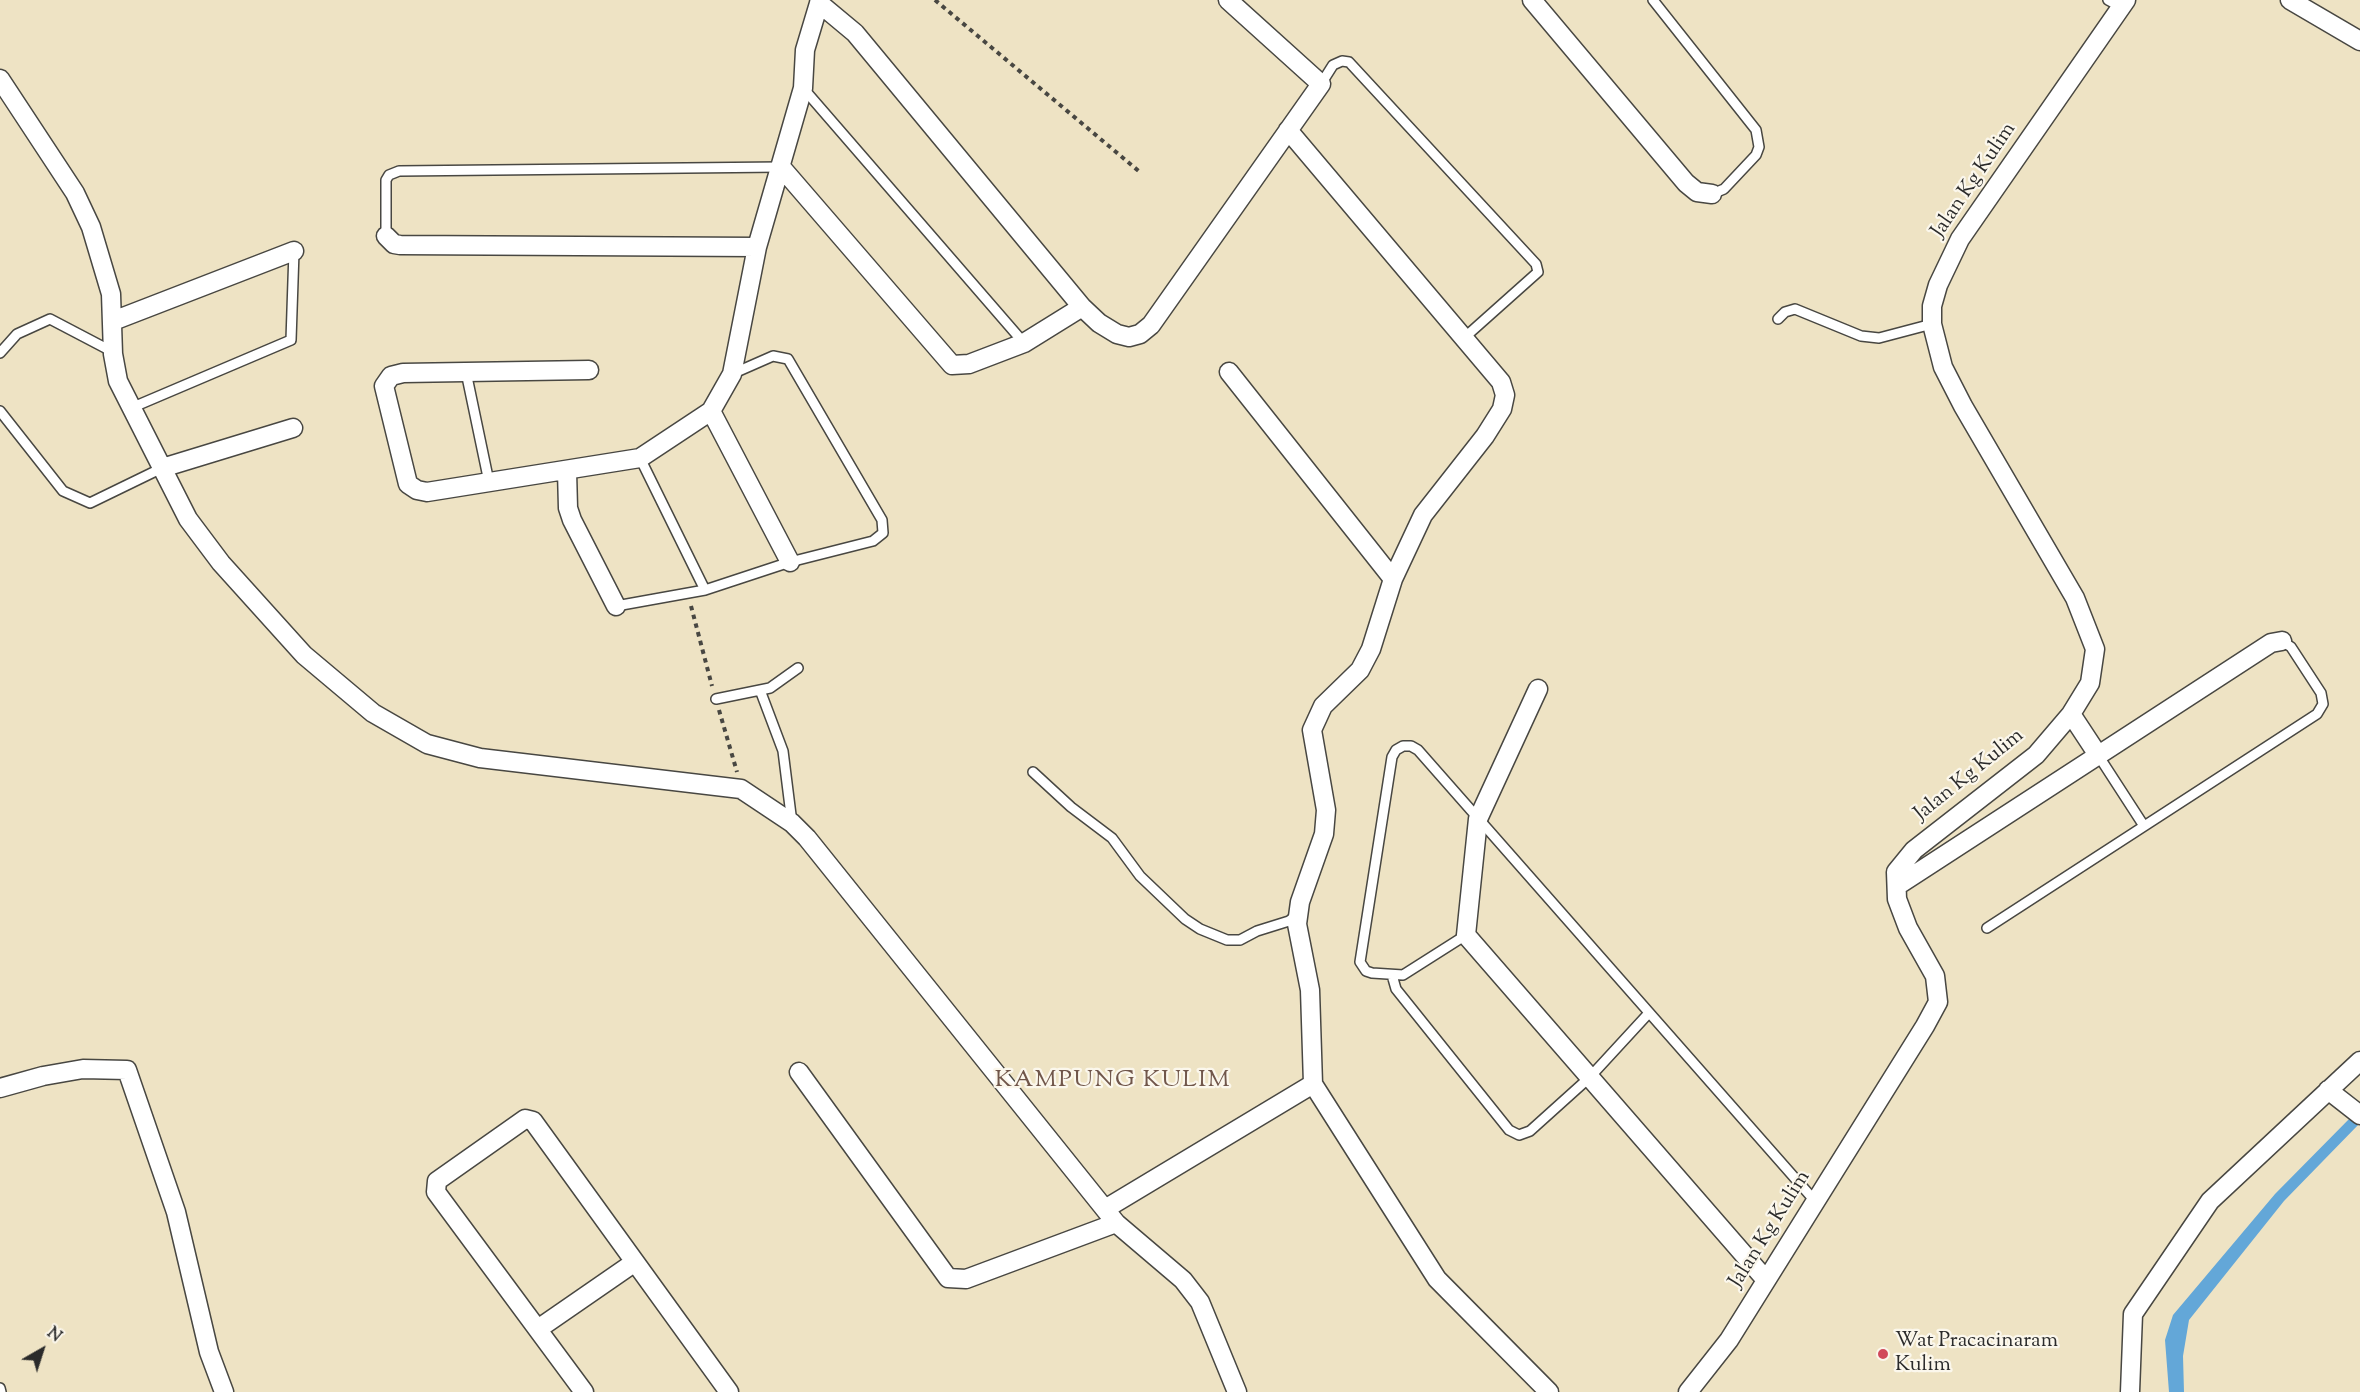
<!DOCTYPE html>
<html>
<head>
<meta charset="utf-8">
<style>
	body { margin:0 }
	#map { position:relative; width:2360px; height:1392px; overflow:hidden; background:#eee3c4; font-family:"Sorts Mill Goudy",serif }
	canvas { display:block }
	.north { position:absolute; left:12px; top:1320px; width:60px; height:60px; -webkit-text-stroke:4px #fbf7ec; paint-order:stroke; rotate:39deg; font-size:16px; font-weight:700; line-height:24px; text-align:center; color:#2b2b2b }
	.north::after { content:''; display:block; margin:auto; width:21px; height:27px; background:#2b2b2b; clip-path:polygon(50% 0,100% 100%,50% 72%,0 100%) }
</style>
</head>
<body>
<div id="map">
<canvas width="2360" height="1392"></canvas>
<div class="north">N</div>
</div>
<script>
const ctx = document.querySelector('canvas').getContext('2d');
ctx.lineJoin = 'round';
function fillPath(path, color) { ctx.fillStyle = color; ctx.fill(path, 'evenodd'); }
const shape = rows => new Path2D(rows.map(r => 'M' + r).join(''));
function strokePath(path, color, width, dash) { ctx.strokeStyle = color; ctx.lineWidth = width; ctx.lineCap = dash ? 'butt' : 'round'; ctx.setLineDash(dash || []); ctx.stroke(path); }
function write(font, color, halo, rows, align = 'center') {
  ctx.font = font + ' "Sorts Mill Goudy",serif'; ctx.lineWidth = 4.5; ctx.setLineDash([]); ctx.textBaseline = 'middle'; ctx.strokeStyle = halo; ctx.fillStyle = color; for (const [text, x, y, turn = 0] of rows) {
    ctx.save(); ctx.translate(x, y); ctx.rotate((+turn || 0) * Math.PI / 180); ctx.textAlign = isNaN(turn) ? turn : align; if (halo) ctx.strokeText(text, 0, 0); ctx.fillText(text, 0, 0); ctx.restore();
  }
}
fillPath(shape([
	[2353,1115,2360,1123,2284,1201,2189,1320,2183,1356,2184,1392,2169,1392,2165,1340,2173,1315,2275,1194]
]), '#63a7d8');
const service = shape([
	[1653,0,1756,130,1759,147,1756,155,1724,189,1712,194],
	[2108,0,2123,8],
	[1321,84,1333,65,1342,61,1349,62,1536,264,1538,272,1464,338],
	[803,88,1024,343],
	[386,236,386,180,389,175,399,171,781,167],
	[1778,319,1785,312,1795,309,1861,336,1879,338,1932,324],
	[0,353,17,334,50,319,113,352],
	[466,372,489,482],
	[131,408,291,340,294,251],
	[0,411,63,491,90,503,162,468],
	[640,458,705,590],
	[616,606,705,590,790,562,873,541,883,533,882,520,788,359,773,356,732,374],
	[760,690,783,751,792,823],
	[716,699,770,688,798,668],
	[2098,755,2144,826],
	[1033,772,1071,807,1112,838,1140,876,1185,919,1200,929,1227,940,1240,940,1257,931,1289,921,1298,914],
	[1987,928,2317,714,2323,704,2321,693,2291,647,2282,641],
	[1466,935,1403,975,1372,973,1366,971,1360,962,1392,757,1396,750,1403,746,1411,746,1418,750,1815,1201],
	[1392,975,1396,989,1509,1130,1519,1135,1530,1131,1590,1077,1648,1014],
	[0,1388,1,1392]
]);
const minor = shape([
	[1532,0,1686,183,1697,192,1712,194],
	[2290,0,2360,41],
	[0,79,75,193,91,227,111,294,113,354,118,381,188,519,221,563,304,655,373,713,427,744,480,758,741,789,792,823,807,838,1116,1223,1183,1280,1200,1302,1237,1392],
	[1288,130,1501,382,1505,395,1502,409,1485,436,1423,515,1393,579,1371,649,1360,670,1323,706,1312,730,1326,810,1324,834,1300,902,1297,924,1310,990,1313,1084,1437,1279,1549,1392],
	[781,167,952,365,969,364,1024,343,1082,307,855,33,819,3],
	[386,236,394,244,400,245,757,247],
	[1082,307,1099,323,1117,334,1129,337,1140,334,1151,325,1321,84,1228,0],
	[113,321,294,251],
	[589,370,403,373,391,376,384,386,408,484,417,490,427,492,640,458,711,411,732,374,757,247,803,88,805,50,820,0],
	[1229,372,1393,579],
	[711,411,790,562],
	[162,468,293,428],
	[567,471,568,508,572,520,616,606],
	[1538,689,1478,819,1466,935,1766,1280],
	[2071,714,2098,755],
	[1897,886,2271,643,2282,641],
	[799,1072,948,1278,966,1279,1116,1223],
	[0,1088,43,1076,83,1069,127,1070,176,1212,209,1352,224,1392],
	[2328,1090,2360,1115],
	[1105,1209,1313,1084],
	[538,1329,635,1262],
	[584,1392,436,1192,437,1181,525,1119,533,1121,729,1392],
	[1688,1392,1729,1340,1925,1026,1938,1002,1935,976,1908,928,1897,899,1896,872,1914,850,2036,755,2071,714,2090,683,2095,649,2075,598,1963,406,1943,367,1932,324,1932,306,1938,285,1960,239,2126,0],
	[2130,1392,2133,1314,2210,1201,2360,1061]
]);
strokePath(service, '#484742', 12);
strokePath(minor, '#484742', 21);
strokePath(shape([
	[935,0,1141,173],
	[691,606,712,686],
	[719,710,737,772]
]), '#484742', 4, [4.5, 4.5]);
strokePath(service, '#fff', 9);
strokePath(minor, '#fff', 18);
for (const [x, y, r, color] of [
	[1883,1354,6,"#d1495b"]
]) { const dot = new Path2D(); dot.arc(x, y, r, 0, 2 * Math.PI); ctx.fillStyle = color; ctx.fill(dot); strokePath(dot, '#fbf7ec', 2); }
write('21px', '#2b2b2b', '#fbf7ec', [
	["Jalan Kg Kulim",1975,181,-56],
	["Jalan Kg Kulim",1970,776,-39],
	["Jalan Kg Kulim",1771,1230,-58]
]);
write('21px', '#2b2b2b', '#fbf7ec', [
	["Wat Pracacinaram",1895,1342],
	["Kulim",1895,1366]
], 'left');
ctx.letterSpacing = '1.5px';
write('24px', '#70564a', '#fbf7ec', [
	["KAMPUNG KULIM",1113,1082]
]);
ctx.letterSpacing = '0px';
</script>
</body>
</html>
